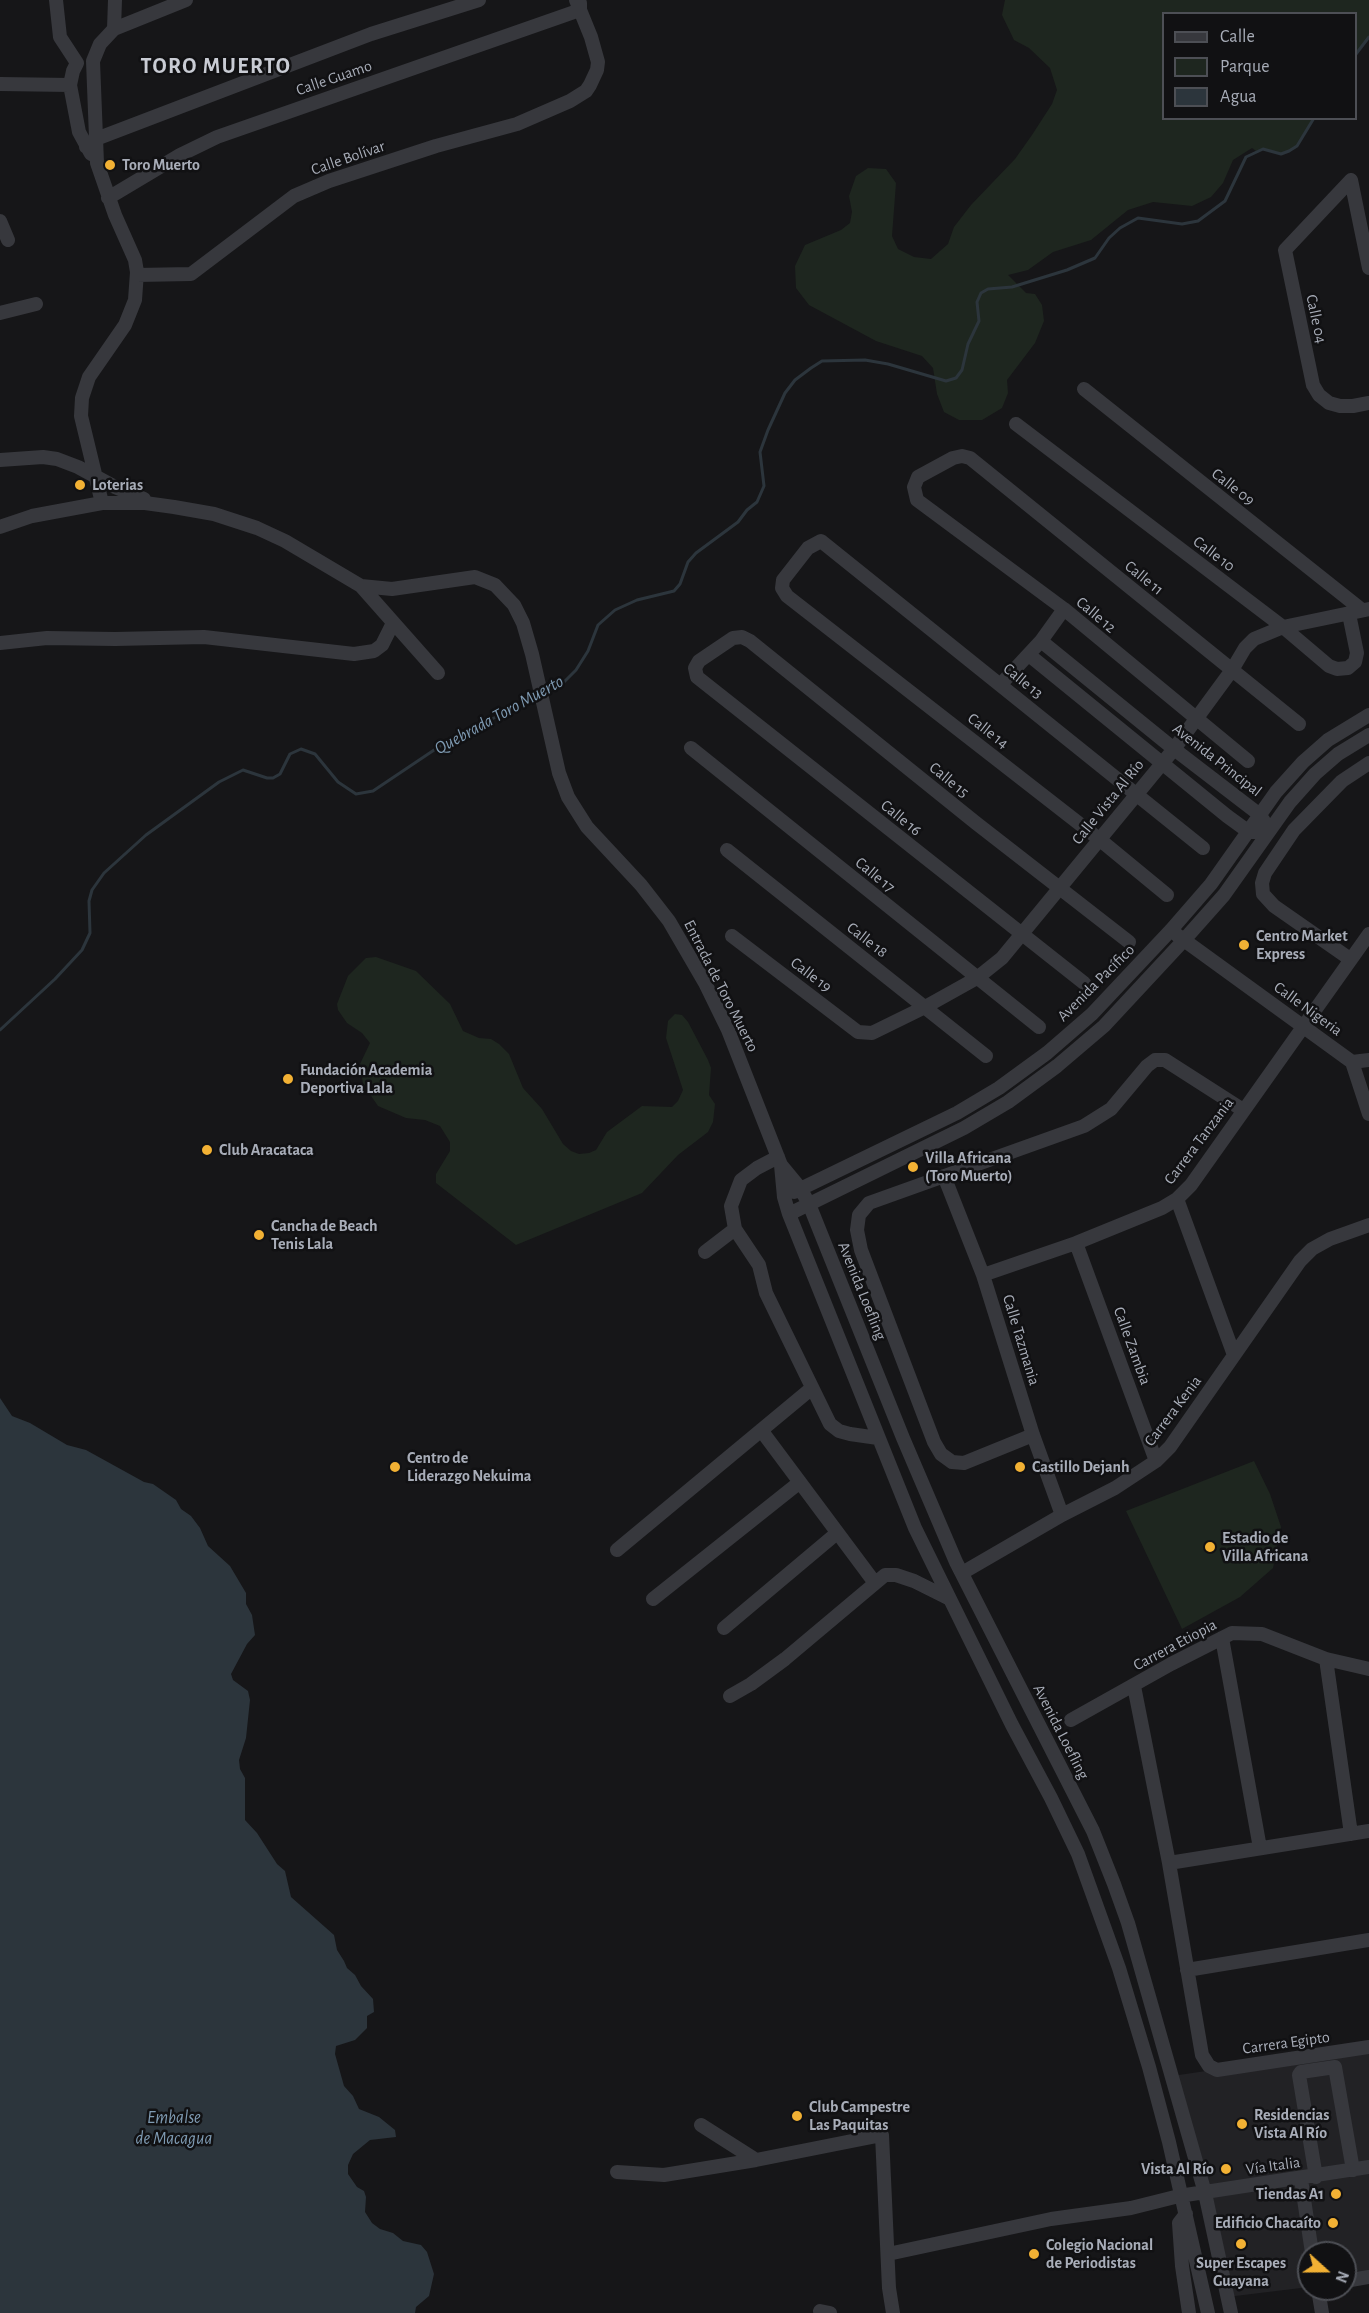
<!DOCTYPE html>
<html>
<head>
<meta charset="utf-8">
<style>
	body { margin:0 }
	#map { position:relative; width:1369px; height:2313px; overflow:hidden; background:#161618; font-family:"Alegreya Sans",sans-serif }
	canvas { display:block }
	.legend { position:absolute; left:1162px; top:12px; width:195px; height:108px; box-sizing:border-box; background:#111113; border:2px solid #4d4f55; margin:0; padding:8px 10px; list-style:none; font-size:18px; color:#a8adb8 }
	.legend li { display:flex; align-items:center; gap:12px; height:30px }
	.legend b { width:30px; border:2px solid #4d4f55 }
	.north { position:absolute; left:1297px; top:2241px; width:60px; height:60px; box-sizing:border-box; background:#111113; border:2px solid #4d4f55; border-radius:50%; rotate:111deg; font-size:16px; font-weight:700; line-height:24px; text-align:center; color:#a8adb8 }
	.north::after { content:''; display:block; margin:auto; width:21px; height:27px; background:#f2b134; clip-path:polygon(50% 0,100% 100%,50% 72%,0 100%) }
</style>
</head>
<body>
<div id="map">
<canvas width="1369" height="2313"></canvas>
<ul class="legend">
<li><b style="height:8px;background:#37383d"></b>Calle</li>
<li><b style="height:16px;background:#1e261f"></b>Parque</li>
<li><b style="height:16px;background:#2c353c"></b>Agua</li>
</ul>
<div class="north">N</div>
</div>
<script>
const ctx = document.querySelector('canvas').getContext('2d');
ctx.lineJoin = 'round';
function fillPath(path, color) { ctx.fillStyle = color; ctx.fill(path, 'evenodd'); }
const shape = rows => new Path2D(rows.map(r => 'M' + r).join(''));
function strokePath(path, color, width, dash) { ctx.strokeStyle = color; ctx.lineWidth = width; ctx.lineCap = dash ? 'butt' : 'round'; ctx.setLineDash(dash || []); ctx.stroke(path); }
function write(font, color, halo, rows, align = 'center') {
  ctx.font = font + ' "Alegreya Sans",sans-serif'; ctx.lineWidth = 5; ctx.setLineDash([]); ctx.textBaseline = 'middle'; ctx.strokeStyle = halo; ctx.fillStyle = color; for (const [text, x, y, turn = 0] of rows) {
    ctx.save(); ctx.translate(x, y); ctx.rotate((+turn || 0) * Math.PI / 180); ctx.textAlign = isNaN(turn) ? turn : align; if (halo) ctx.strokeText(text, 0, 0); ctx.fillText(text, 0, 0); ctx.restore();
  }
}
fillPath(shape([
	[1369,2047,1369,2277,1345,2281,1345,2253,1309,2253,1309,2287,1227,2297,1172,2076]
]), '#222225');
fillPath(shape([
	[1005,0,1369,0,1369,37,1356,54,1356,14,1164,14,1164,118,1314,119,1297,146,1289,151,1281,154,1263,149,1256,151,1252,148,1233,160,1223,183,1211,197,1192,206,1153,202,1128,210,1091,240,1053,252,1028,270,1008,275,1026,293,1035,294,1042,305,1044,321,1035,343,1007,380,1008,393,1002,408,982,420,959,420,944,412,937,394,933,368,922,356,876,341,809,305,796,288,795,266,805,245,841,230,850,223,852,212,849,196,856,176,868,168,886,169,896,183,892,236,898,249,914,257,931,259,948,244,954,227,971,205,1015,159,1032,135,1052,104,1057,90,1050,68,1029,48,1014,40,1002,15],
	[376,957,416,971,450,1004,463,1031,479,1038,491,1039,499,1044,509,1054,523,1088,542,1109,563,1144,571,1151,579,1154,589,1153,596,1150,607,1132,642,1106,672,1107,678,1101,683,1090,666,1038,668,1021,675,1014,682,1015,688,1022,708,1060,711,1068,709,1095,715,1104,713,1122,708,1132,678,1155,642,1193,516,1245,436,1183,436,1174,450,1151,450,1142,440,1126,425,1120,406,1118,378,1106,363,1084,360,1064,370,1043,362,1033,347,1023,338,1010,337,1004,348,976,366,958],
	[1254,1461,1270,1494,1281,1527,1273,1568,1240,1597,1182,1629,1126,1511]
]), '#1e261f');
fillPath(shape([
	[0,1398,12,1416,30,1423,67,1445,86,1450,144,1482,153,1484,176,1500,181,1509,191,1516,200,1528,208,1546,230,1566,246,1593,246,1604,252,1615,255,1635,247,1644,231,1674,233,1680,248,1691,250,1700,246,1738,239,1760,240,1769,245,1778,245,1820,257,1833,277,1864,285,1871,291,1897,334,1935,337,1950,344,1961,347,1968,355,1975,361,1986,373,1999,374,2012,367,2016,367,2028,355,2040,336,2046,335,2054,344,2086,353,2096,359,2109,379,2117,395,2130,396,2137,370,2140,353,2154,348,2165,348,2174,357,2187,364,2191,366,2197,365,2212,372,2223,380,2229,393,2233,403,2241,421,2245,427,2252,434,2274,429,2296,416,2307,415,2313,0,2313]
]), '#2c353c');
strokePath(shape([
	[1356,54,1369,37],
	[544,694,563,683,576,670,588,651,598,625,615,610,637,600,674,591,680,584,688,562,696,553,738,522,747,510,757,502,764,486,760,452,768,430,785,393,795,380,811,368,822,361,865,360,888,364,946,381,956,378,962,370,968,344,979,321,977,302,981,293,988,289,1012,287,1067,270,1095,258,1109,238,1120,228,1138,218,1182,224,1198,221,1225,201,1246,157,1263,149,1281,154,1289,151,1297,146,1314,118],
	[0,1030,55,979,82,950,90,933,89,901,92,890,104,873,146,835,219,782,243,770,267,778,273,778,280,774,290,754,301,749,315,754,338,782,356,794,373,791,452,738,538,697]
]), '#2c353c', 3);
strokePath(shape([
	[56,0,60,37,77,63],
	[114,29,115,0],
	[77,63,73,71,70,85,79,132,91,154],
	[0,84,70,85],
	[86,147,96,139,371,34,479,0],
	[1351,180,1285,250,1313,385,1319,395,1329,403,1340,406,1353,406,1369,403],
	[1351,180,1369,268],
	[108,198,180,155,217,137,580,10,580,3],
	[0,221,8,240],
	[137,275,191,274,294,196,329,181,436,146,517,124,570,101,586,91,590,85,597,70,598,62,591,37,576,0],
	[0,313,36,304],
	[1084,389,1362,610],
	[1016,424,1283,627,1329,666,1337,669,1348,668,1355,662,1357,653,1349,614],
	[0,460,43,457,57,459,78,467,115,487,144,499],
	[102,503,81,416,82,398,89,377,125,325,135,300,137,272,135,260,115,215,97,163,93,61,100,44,114,29,186,0],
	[0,527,32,516,102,503,145,503,174,507,214,514,257,528,285,541,361,586,392,589,475,577,495,585,514,605,523,623,532,654,559,773,568,797,587,827,641,885,669,921,705,983,728,1030,781,1165,784,1197,789,1214,915,1528,1012,1725,1051,1798,1078,1854,1119,1968,1149,2067,1169,2142,1208,2313],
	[361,586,438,673],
	[1041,641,1174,749,1260,815,1265,823],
	[0,643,47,638,115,639,204,637,354,654,374,651,382,645,393,623],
	[1029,655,1227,816,1249,832,1258,832],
	[1001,684,1041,641,1064,609],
	[691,748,1039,1027],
	[1248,761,1064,609,917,500,914,487,918,477,953,458,962,456,970,458,1299,724],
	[727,850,986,1056],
	[1167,895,1099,839,787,596,782,588,783,580,808,548,821,541,1203,848],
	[1177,935,1352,1062,1369,1114],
	[732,936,858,1032,872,1033,925,1007,977,978,1002,958,1174,749,1232,670,1245,648,1254,639,1283,627,1369,609],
	[1350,959,1274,906,1263,894,1262,883,1265,873,1294,830,1342,781,1369,763],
	[1084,983,697,677,695,668,699,661,733,638,742,637,750,641,976,823,1129,942],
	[1352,1062,1369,1060],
	[781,1165,800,1188,809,1204,903,1438,956,1562,1093,1831,1114,1884,1128,1923,1205,2193,1231,2313],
	[944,1176,983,1275,1033,1435,1062,1515],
	[794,1192,957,1113,999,1088,1047,1053,1092,1014,1171,930,1211,884,1276,792,1303,762,1328,740,1369,715],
	[1177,1199,1234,1355],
	[789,1214,964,1128,1008,1102,1057,1066,1104,1026,1184,940,1224,895,1290,802,1315,774,1338,754,1369,735],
	[735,1229,759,1265,766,1293,830,1424,839,1431,850,1434,878,1438],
	[1076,1243,1156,1461],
	[705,1252,735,1229,731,1206,741,1180,757,1168,778,1157],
	[983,1275,1076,1243,1162,1208,1177,1199,1191,1185,1369,934],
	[761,1430,875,1583],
	[1033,1435,964,1463,952,1462,941,1454,934,1442,861,1250,857,1230,859,1215,869,1203,1084,1126,1111,1109,1147,1066,1155,1060,1165,1060,1243,1110],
	[617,1550,812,1388],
	[962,1573,1062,1515,1115,1488,1156,1461,1170,1447,1300,1261,1312,1249,1330,1239,1369,1225],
	[653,1599,800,1482],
	[724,1628,837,1533],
	[1222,1638,1260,1848],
	[1326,1659,1351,1834],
	[1134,1686,1169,1863,1202,2055,1209,2066,1217,2070,1369,2047],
	[730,1696,751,1684,785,1659,885,1575,896,1575,914,1581,950,1599],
	[1071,1720,1171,1664,1232,1633,1262,1634,1326,1659,1369,1669],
	[1169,1863,1369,1831],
	[1187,1970,1369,1940],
	[701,2125,756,2160],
	[617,2172,664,2175,756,2160,882,2135,889,2288,893,2313],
	[1316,2177,1299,2075,1301,2072,1335,2067,1353,2170],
	[1301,2179,1312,2253],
	[1186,2214,1179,2223,1182,2266,1189,2313],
	[888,2254,1051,2219,1131,2208,1179,2196,1369,2167],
	[1345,2281,1369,2277],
	[1318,2289,1322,2313],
	[820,2311,830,2313]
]), '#37383d', 14);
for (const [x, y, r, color] of [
	[110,165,6,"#f2b134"],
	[80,485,6,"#f2b134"],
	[1244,945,6,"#f2b134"],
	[288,1079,6,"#f2b134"],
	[207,1150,6,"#f2b134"],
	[913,1167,6,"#f2b134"],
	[259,1235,6,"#f2b134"],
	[395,1467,6,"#f2b134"],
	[1020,1467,6,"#f2b134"],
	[1210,1547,6,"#f2b134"],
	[797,2116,6,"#f2b134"],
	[1242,2124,6,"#f2b134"],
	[1226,2169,6,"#f2b134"],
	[1336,2194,6,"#f2b134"],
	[1333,2223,6,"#f2b134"],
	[1241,2244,6,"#f2b134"],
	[1034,2254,6,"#f2b134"]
]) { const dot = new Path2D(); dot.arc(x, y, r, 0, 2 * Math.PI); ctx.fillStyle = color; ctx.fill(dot); strokePath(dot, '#111113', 2); }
write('16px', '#a8adb8', '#111113', [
	["Calle Guamo",334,78,-19],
	["Calle Bolívar",348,158,-19],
	["Calle 04",1316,319,78],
	["Calle 09",1233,487,38],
	["Calle 10",1214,554,37],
	["Calle 11",1144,578,39],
	["Calle 12",1096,615,40],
	["Calle 13",1023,681,39],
	["Calle 14",988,731,38],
	["Avenida Principal",1217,760,38],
	["Calle 15",949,780,39],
	["Calle Vista Al Río",1108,802,-51],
	["Calle 16",901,818,39],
	["Calle 17",875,875,39],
	["Calle 18",867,940,38],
	["Calle 19",811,975,37],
	["Avenida Pacífico",1096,983,-45],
	["Entrada de Toro Muerto",721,986,63],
	["Calle Nigeria",1308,1009,36],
	["Carrera Tanzania",1199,1141,-53],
	["Avenida Loefling",862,1291,68],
	["Calle Tazmania",1021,1340,73],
	["Calle Zambia",1132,1346,70],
	["Carrera Kenia",1173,1411,-53],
	["Carrera Etiopia",1175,1645,-28],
	["Avenida Loefling",1061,1732,63],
	["Carrera Egipto",1286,2043,-8],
	["Vía Italia",1273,2166,-8]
]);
write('bold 16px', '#a8adb8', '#111113', [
	["Toro Muerto",122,165],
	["Loterias",92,485],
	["Centro Market",1256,936],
	["Express",1256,954],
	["Fundación Academia",300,1070],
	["Deportiva Lala",300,1088],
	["Club Aracataca",219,1150],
	["Villa Africana",925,1158],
	["(Toro Muerto)",925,1176],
	["Cancha de Beach",271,1226],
	["Tenis Lala",271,1244],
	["Centro de",407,1458],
	["Liderazgo Nekuima",407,1476],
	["Castillo Dejanh",1032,1467],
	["Estadio de",1222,1538],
	["Villa Africana",1222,1556],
	["Club Campestre",809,2107],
	["Las Paquitas",809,2125],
	["Residencias",1254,2115],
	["Vista Al Río",1254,2133],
	["Vista Al Río",1214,2169,"right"],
	["Tiendas A1",1324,2194,"right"],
	["Edificio Chacaíto",1321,2223,"right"],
	["Colegio Nacional",1046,2245],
	["de Periodistas",1046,2263],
	["Super Escapes",1241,2263,"center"],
	["Guayana",1241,2281,"center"]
], 'left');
write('italic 18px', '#7f9bb3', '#111113', [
	["Quebrada Toro Muerto",499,715,-29],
	["Embalse",174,2118],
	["de Macagua",174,2139]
]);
ctx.letterSpacing = '1.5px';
write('bold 22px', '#c9ccd4', '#111113', [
	["TORO MUERTO",216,66]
]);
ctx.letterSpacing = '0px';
</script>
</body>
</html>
